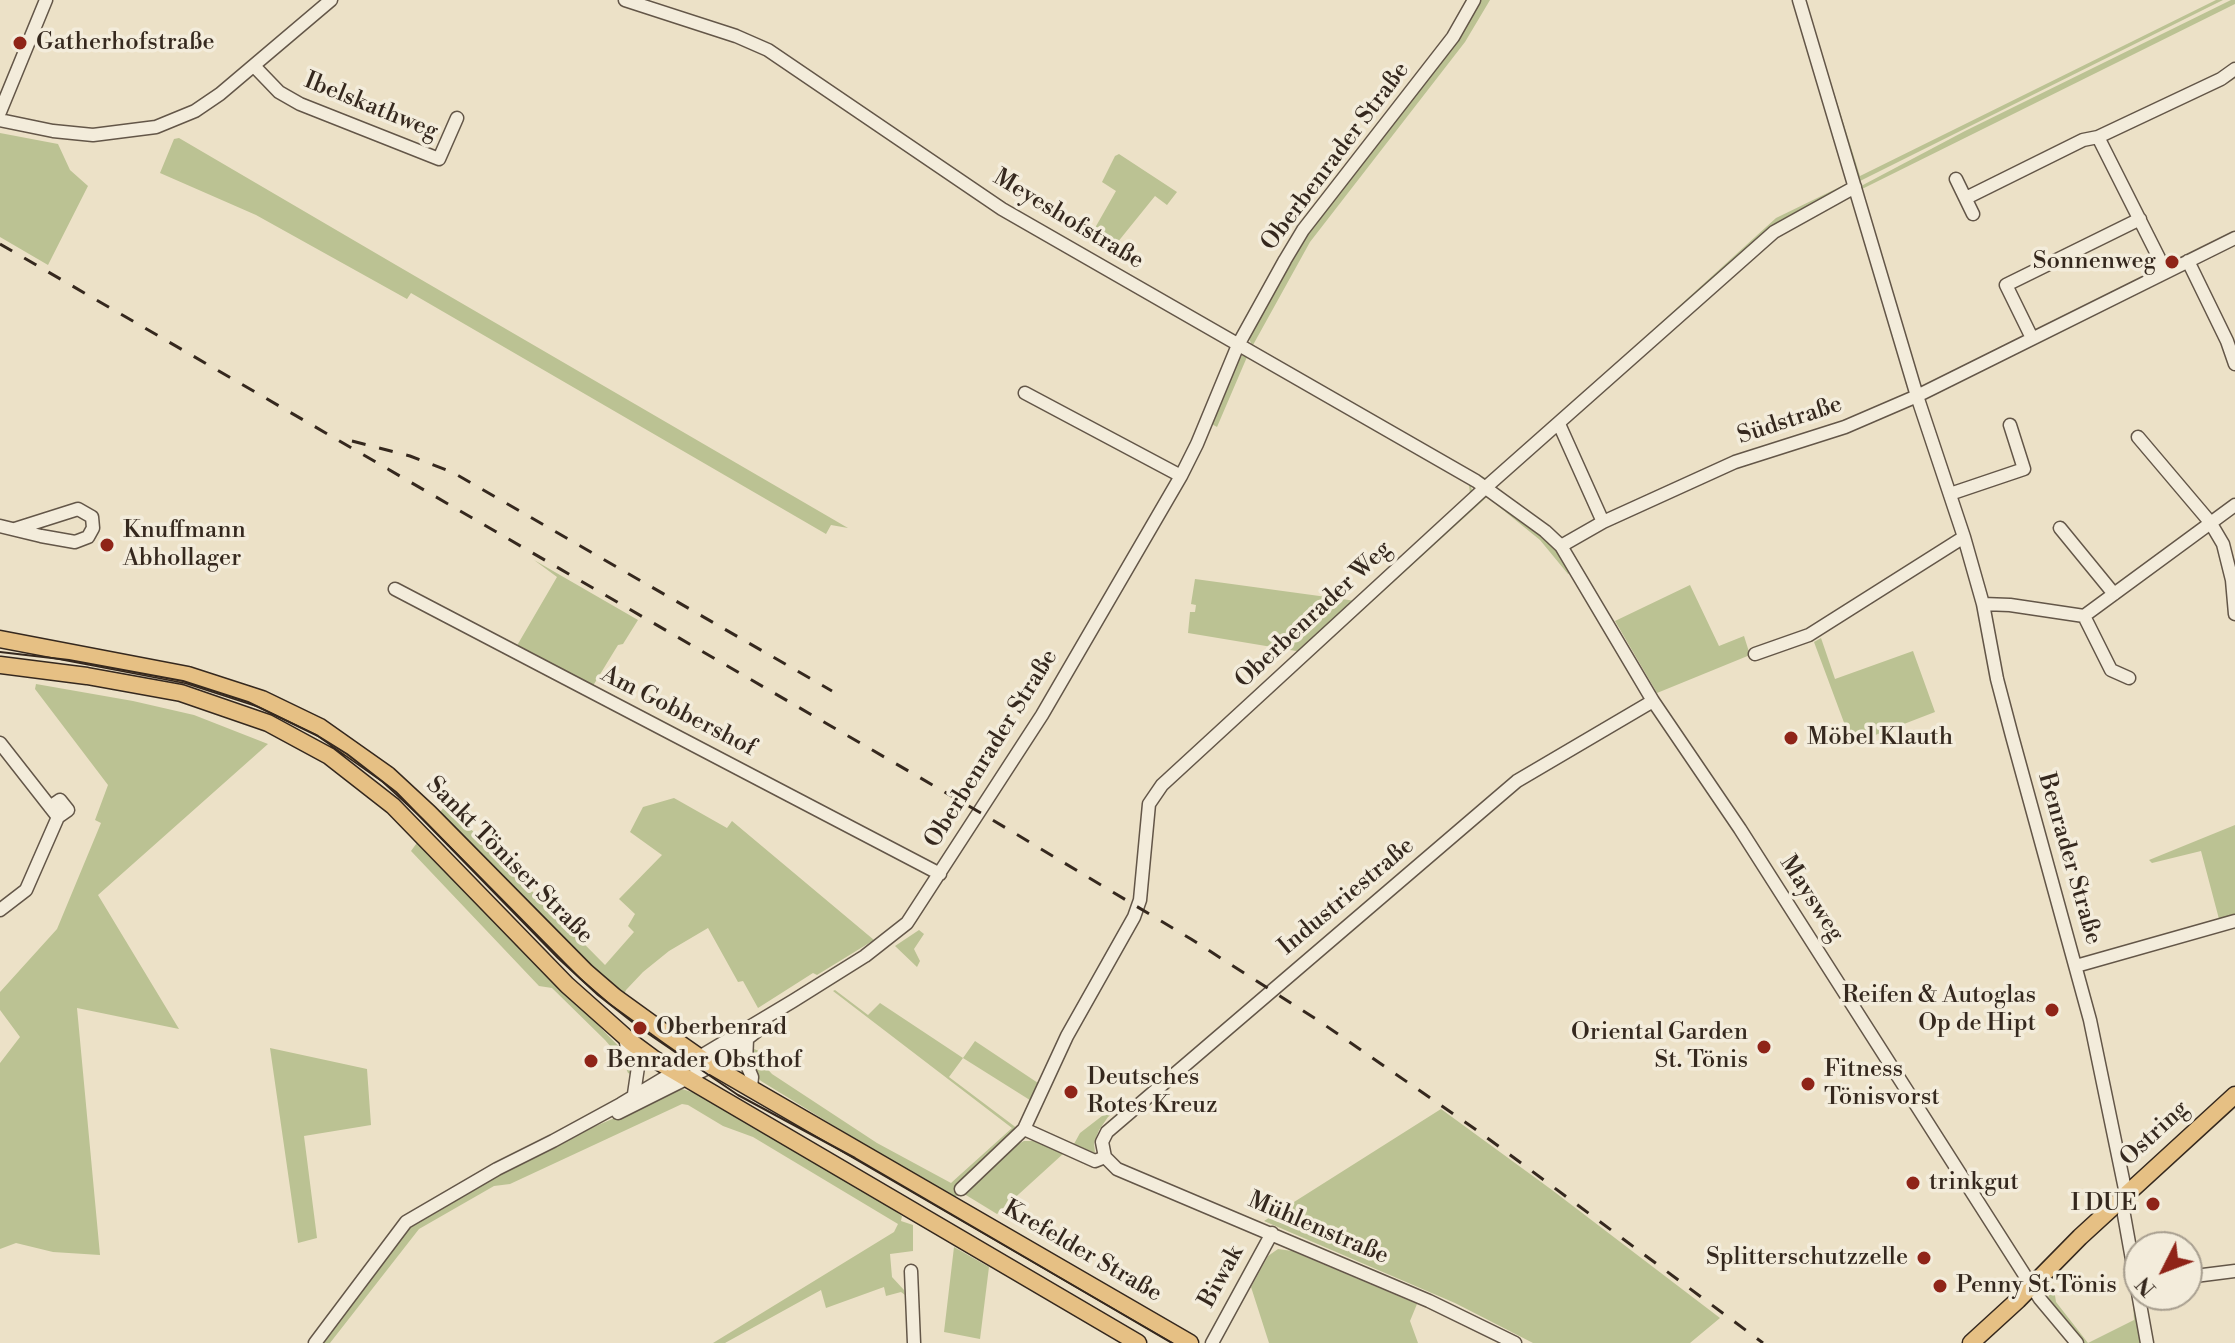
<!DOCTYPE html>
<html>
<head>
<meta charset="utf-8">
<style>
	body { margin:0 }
	#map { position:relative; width:2235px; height:1343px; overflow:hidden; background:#ece1c7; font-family:"Libre Bodoni",serif }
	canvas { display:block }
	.north { position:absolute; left:2123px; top:1231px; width:80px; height:80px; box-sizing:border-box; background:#f3ecdb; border:2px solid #a79e8f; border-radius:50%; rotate:228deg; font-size:22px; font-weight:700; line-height:32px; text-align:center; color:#35281e }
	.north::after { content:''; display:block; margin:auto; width:28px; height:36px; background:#8f2418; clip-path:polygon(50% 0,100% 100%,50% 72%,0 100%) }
</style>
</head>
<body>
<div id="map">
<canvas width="2235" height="1343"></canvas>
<div class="north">N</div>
</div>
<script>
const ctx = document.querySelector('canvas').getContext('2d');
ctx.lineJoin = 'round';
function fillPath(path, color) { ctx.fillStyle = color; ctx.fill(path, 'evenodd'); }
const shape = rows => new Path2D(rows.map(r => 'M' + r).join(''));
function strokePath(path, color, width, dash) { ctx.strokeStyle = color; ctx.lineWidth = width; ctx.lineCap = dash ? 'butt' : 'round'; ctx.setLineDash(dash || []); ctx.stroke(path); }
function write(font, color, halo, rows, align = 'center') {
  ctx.font = font + ' "Libre Bodoni",serif'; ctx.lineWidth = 7; ctx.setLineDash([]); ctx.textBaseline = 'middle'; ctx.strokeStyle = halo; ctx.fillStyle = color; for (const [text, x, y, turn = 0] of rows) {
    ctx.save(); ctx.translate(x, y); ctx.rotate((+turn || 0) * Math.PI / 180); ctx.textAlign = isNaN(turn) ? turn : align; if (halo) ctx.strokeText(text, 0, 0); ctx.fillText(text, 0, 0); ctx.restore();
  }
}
fillPath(shape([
	[1479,0,1490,0,1465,42,1310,242,1253,345,1481,476,1486,478,1493,475,1776,218,1848,183,1844,190,1779,223,1488,479,1477,478,1253,348,1248,336,1305,237],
	[1805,0,1860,176,2216,0,2223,0,1860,181,1856,179],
	[2231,0,2235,0,2235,4,1860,190,1863,185,1965,131],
	[0,133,58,144,70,170,88,186,48,265,0,237],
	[179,138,396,265,848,528,831,525,826,534,411,293,407,299,256,215,160,173,174,139],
	[1119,154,1177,192,1167,205,1155,196,1117,243,1095,228,1116,191,1102,182,1115,156],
	[1243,355,1249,355,1470,483,1473,494,1470,494,1469,485,1466,482,1247,357,1217,427,1210,423,1235,362],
	[1488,496,1559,549,1572,572,1568,574,1540,540,1487,497,1151,803,1480,498],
	[534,560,638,620,623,644,618,645,591,689,515,649,557,577],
	[1195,579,1356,601,1302,652,1188,633,1190,612,1195,612,1196,605,1191,604],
	[1690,585,1719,646,1744,636,1750,655,1657,693,1615,621],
	[1821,638,1835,679,1913,651,1935,712,1852,744,1814,642],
	[36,684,133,701,194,715,268,744,98,895,179,1029,77,1008,100,1255,53,1252,16,1243,0,1249,0,1063,20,1037,0,1010,0,992,57,929,101,823,95,820,108,785,35,689],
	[674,798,727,828,732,821,874,940,817,975,813,973,758,1008,743,981,738,982,708,928,669,951,643,972,626,990,623,997,588,967,438,815,446,804,605,965,634,932,628,926,635,914,619,899,662,855,630,832,643,807],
	[2235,825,2235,914,2219,919,2201,851,2152,863,2149,860],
	[419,840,629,1057,635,1076,628,1073,623,1061,605,1040,552,988,539,986,411,851],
	[919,930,924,934,914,949,920,961,917,967,895,946],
	[835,990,868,1015,880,1003,963,1058,975,1041,1041,1085,1033,1102,963,1058,949,1077,1018,1129,1010,1148,1024,1141,1033,1141,1064,1153,997,1214,961,1192,953,1199,761,1081,752,1072,751,1048,762,1052,762,1063,772,1074,877,1143,951,1183,1012,1128,833,991],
	[270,1048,367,1069,371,1125,304,1136,317,1238,298,1243],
	[682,1089,708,1097,855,1183,902,1216,901,1221,913,1225,913,1251,890,1254,892,1277,904,1290,905,1295,901,1292,886,1296,884,1287,826,1308,821,1290,725,1343,713,1343,894,1232,898,1224,753,1137,723,1126,688,1105,682,1104,510,1184,494,1186,419,1229,330,1343,320,1343,406,1229,420,1217,547,1147],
	[1122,1106,1108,1117,1099,1130,1094,1143,1095,1153,1074,1144,1080,1133,1102,1116],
	[1441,1109,1552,1190,1720,1318,1690,1343,1533,1343,1455,1303,1264,1221],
	[954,1247,989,1267,980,1339,944,1332],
	[1278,1249,1292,1251,1417,1304,1410,1321,1418,1343,1269,1343,1251,1287,1268,1256],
	[2054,1289,2056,1302,2088,1343,2134,1320,2133,1301,2140,1343,2084,1343,2048,1297]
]), '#bbc293');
const minor = shape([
	[625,0,736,36,768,50,1002,209,1476,481,1545,531,1561,546,1653,701,1740,829,2040,1299,2077,1343],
	[1799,0,1917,396,1964,537,1983,604,1997,679,2012,736,2090,1020,2126,1194],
	[254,66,279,92,300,104,439,159,457,118],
	[0,112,46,0],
	[0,120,53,131,93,135,156,127,195,111,220,94,331,0],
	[2098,137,2166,272],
	[1956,179,1973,214],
	[1966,198,2083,140,2098,137,2221,79,2235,69],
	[2188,261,2227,341,2235,364],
	[2032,338,2006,285,2140,219],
	[1025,393,1181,476],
	[1559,424,1603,522],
	[2138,437,2210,522,2223,544,2232,580,2235,614],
	[1950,494,2024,469,2010,425],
	[0,526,41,536,75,542,88,537,93,528,92,517,78,509,15,529],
	[2060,528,2114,594],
	[1561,546,1603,522,1735,462,1845,427,1917,396,2235,238],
	[395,589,940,874],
	[1983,604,2010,605,2084,616,2235,505],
	[2084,616,2111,670,2129,678],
	[1755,654,1809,635,1964,537],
	[0,743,58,817,26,890,0,910],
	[50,807,60,800,68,810,58,817],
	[2076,966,2235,921],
	[625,1037,627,1048,638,1067,634,1094],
	[747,1039,746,1063,752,1077,751,1088],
	[618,1113,712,1066,766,1024],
	[1024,1129,1095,1161,1105,1157],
	[1105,1157,1102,1142,1107,1132,1517,781,1653,701],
	[1105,1157,1117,1169,1429,1301,1515,1343],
	[961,1189,1024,1129,1067,1036,1134,917,1140,900,1149,804,1162,785,1485,488,1774,232,1855,187],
	[2124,1215,2147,1343],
	[911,1271,914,1343],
	[2187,1277,2235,1271],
	[315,1343,406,1222,497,1169,553,1141,621,1104,793,1001,865,956,907,923,1042,715,1181,476,1197,444,1238,345,1285,260,1303,230,1453,37,1474,0],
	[1212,1343,1272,1233]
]);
const major = shape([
	[0,639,188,675,262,699,320,727,388,775,429,813,586,972,615,997,669,1036,712,1066,1190,1343],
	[0,665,87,676,181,693,268,723,329,756,393,806,567,985,631,1042,654,1059,1138,1343],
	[1971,1343,2018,1300,2080,1237,2235,1095]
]);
strokePath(minor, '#635648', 15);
strokePath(major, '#35281e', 19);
strokePath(minor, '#f3ecdb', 12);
strokePath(major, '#e6c084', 16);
strokePath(shape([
	[0,652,69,660,183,681,248,702,318,736,347,754,396,792,558,958,598,995,640,1028,738,1095,855,1158,1172,1343]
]), '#35281e', 2);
strokePath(shape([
	[0,244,986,816,1191,939,1319,1021,1478,1131,1763,1343],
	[352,441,410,456,452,472,832,691]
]), '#35281e', 3, [14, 14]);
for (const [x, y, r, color] of [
	[20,43,8,"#8f2418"],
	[2172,262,8,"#8f2418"],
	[107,545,8,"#8f2418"],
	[1791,738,8,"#8f2418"],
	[2052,1010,8,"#8f2418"],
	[640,1028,8,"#8f2418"],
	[1764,1047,8,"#8f2418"],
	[591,1061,8,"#8f2418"],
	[1808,1084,8,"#8f2418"],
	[1071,1092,8,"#8f2418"],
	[1913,1183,8,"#8f2418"],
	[2153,1204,8,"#8f2418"],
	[1924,1258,8,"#8f2418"],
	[1940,1286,8,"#8f2418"]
]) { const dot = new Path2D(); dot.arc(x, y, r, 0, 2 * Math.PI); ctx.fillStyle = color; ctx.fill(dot); strokePath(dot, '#f3ecdb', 3); }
write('24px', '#35281e', '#f3ecdb', [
	["Gatherhofstraße",36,43],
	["Sonnenweg",2156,262,"right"],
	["Knuffmann",123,531],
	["Abhollager",123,559],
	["Möbel Klauth",1807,738],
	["Reifen & Autoglas",2036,996,"right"],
	["Op de Hipt",2036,1024,"right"],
	["Oberbenrad",656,1028],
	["Oriental Garden",1748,1033,"right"],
	["St. Tönis",1748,1061,"right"],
	["Benrader Obsthof",607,1061],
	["Fitness",1824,1070],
	["Tönisvorst",1824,1098],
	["Deutsches",1087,1078],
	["Rotes Kreuz",1087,1106],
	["trinkgut",1929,1183],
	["I DUE",2137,1204,"right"],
	["Splitterschutzzelle",1908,1258,"right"],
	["Penny St.Tönis",1956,1286]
], 'left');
write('24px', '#35281e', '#f3ecdb', [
	["Ibelskathweg",371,107,22],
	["Oberbenrader Straße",1336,157,-53],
	["Meyeshofstraße",1068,220,31],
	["Südstraße",1790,421,-18],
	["Oberbenrader Weg",1314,615,-43],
	["Am Gobbershof",678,712,27],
	["Oberbenrader Straße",992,749,-58],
	["Benrader Straße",2069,859,74],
	["Sankt Töniser Straße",509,861,45],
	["Industriestraße",1347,897,-40],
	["Maysweg",1811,899,57],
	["Ostring",2155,1134,-43],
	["Mühlenstraße",1318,1229,23],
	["Krefelder Straße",1082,1252,30],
	["Biwak",1222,1277,-61]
]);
</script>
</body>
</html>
